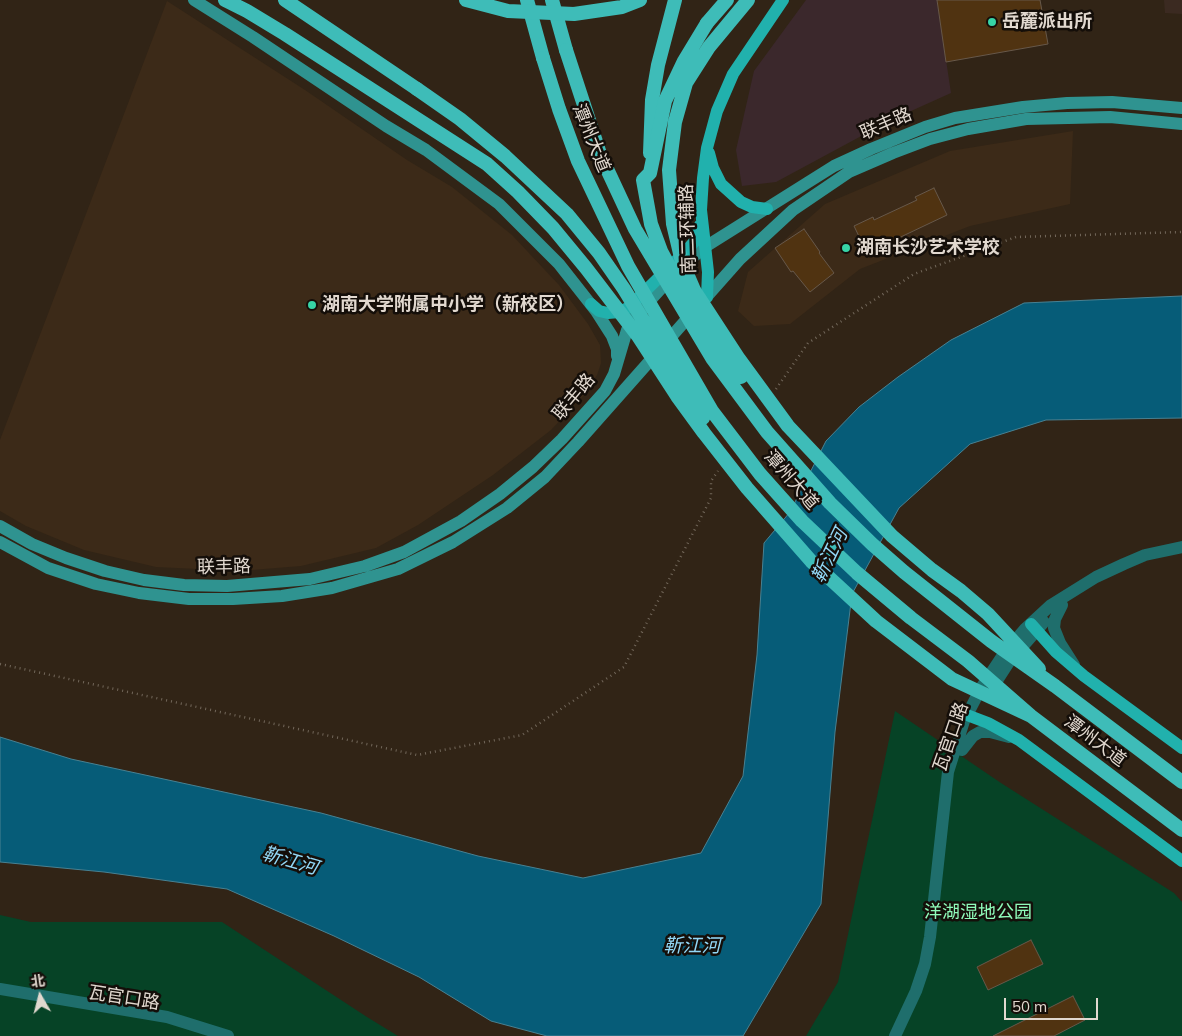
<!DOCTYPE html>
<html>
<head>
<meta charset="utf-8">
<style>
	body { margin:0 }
	#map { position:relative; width:1182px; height:1036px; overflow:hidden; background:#312416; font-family:Mulish,"Noto Sans SC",sans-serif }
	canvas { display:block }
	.north { position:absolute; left:15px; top:971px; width:50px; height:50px; -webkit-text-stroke:4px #140e09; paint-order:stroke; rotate:352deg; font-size:14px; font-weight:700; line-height:20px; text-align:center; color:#e1d8cf }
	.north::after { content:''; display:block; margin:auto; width:18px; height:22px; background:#e1d8cf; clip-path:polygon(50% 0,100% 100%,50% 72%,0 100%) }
	.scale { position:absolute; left:1004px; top:998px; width:94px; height:22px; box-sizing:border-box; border:2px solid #e1d8cf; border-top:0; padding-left:6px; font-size:15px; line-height:18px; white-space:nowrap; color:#e1d8cf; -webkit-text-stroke:4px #140e09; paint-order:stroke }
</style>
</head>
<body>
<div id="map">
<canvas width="1182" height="1036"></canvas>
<div class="north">北</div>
<div class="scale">50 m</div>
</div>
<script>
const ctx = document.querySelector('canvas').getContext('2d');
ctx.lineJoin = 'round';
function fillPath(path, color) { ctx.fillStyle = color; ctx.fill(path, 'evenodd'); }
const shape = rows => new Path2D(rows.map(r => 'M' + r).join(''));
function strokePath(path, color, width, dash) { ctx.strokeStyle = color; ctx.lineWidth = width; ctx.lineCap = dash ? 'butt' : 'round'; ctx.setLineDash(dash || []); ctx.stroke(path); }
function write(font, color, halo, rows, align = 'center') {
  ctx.font = font + ' Mulish,"Noto Sans SC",sans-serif'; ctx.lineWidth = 5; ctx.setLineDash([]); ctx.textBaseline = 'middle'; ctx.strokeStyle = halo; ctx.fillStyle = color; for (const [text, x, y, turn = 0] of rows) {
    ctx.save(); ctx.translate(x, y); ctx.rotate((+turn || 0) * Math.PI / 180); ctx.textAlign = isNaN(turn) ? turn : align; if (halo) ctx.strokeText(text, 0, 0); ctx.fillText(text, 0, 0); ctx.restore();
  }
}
fillPath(shape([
	[806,0,937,0,951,93,891,120,776,182,742,186,736,150,754,71]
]), '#3b282c');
fillPath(shape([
	[1164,0,1182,0,1182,14,1165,13]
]), '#3b2a21');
fillPath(shape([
	[167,1,305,90,407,160,452,187,512,235,559,285,588,324,600,345,601,363,597,375,585,394,551,430,493,475,418,525,376,548,301,566,239,571,156,567,84,550,26,526,0,511,0,440],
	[1073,131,1070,204,970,226,860,269,790,324,754,326,738,311,748,272,825,204,950,151]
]), '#3c2a18');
fillPath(shape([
	[895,711,1001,783,1174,893,1182,902,1182,1036,806,1036,838,982],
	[0,915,31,922,222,922,367,1017,398,1036,0,1036]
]), '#064326');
const water = shape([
	[1182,296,1182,418,1046,420,970,444,899,508,852,594,835,732,821,904,743,1036,547,1036,491,1021,419,977,334,936,227,889,104,872,0,862,0,737,71,759,321,813,478,856,583,878,701,853,743,776,757,655,764,543,790,512,826,441,859,407,898,377,951,340,1024,303,1182,296]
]);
fillPath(water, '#065c78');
strokePath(water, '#488192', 1);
const building = shape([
	[937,0,1040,0,1048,44,946,62,937,0],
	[934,188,947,215,867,253,854,226,873,217,874,220,917,200,915,197,934,188],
	[804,229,820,252,819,253,834,273,810,292,793,271,791,272,775,248,804,229],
	[1031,940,1043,964,988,990,977,967,1031,940],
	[1073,996,1085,1020,1054,1036,993,1036,1073,996]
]);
fillPath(building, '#503311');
strokePath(building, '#67584a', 1);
strokePath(shape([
	[776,389,808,343,914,274,1016,237,1182,232],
	[0,664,417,755,522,735,624,667,711,498,711,481,718,471]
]), '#73685b', 2.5, [1, 4]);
strokePath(shape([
	[1062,605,1055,619,1054,628,1060,643,1074,665],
	[989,693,1009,662,1044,622],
	[962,750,973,736,980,732,990,732,1009,737],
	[0,989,167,1017,228,1036],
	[895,1036,916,991,925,964,930,937,948,772,964,721,981,688,1003,655,1025,629,1051,605,1096,577,1124,564,1145,555,1182,547]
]), '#1f6e6c', 12);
strokePath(shape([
	[194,0,253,37,386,126,426,150,499,204,559,264,596,311,612,336,617,349,617,356],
	[0,526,32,544,66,558,105,571,144,580,184,585,227,586,310,579,365,566,404,552,461,521,500,494,533,467,562,439,605,391,614,374,627,330,634,318,679,269,705,247,834,166,871,149,925,127,955,118,1023,107,1067,103,1112,102,1182,108],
	[0,542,48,568,96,584,139,593,189,599,233,599,282,596,332,588,398,569,453,542,507,508,545,477,578,442,740,259,793,210,849,172,893,153,930,139,968,129,1026,119,1110,117,1182,124]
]), '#2f9390', 12);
strokePath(shape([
	[709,153,713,168,721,184,741,202,752,207,767,209],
	[707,297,708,272,701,210,703,178,707,148,717,111,733,74,783,0],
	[591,304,599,311,608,313,619,312,628,308,687,250,695,241,700,225],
	[1031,624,1056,652,1084,676,1182,748],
	[967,715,988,723,1019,740,1182,861]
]), '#21b1ad', 12);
strokePath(shape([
	[285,0,417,89],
	[527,0,543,58],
	[552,0,566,50],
	[707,23,727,0],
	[650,153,652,100,658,65,675,0]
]), '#3ebcb8', 14);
strokePath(shape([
	[225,0,247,11,285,34,487,164,518,192,553,228,586,268,638,336,677,396,704,433,747,488,811,561,876,621,952,679,1031,716],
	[466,0,508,11,574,14,622,7,640,0],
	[748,0,709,47,686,83,675,122,669,170,673,224,682,262,694,290,739,359,788,426,892,536,932,570,961,591,988,614,1039,669],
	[707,23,684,61,665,101,650,173,643,180,651,224,661,251,675,277,720,349,741,377],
	[566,50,600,154,635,229,712,358,767,432,830,503,872,544,904,572,991,641,1055,686,1182,782],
	[543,58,559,109,578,161,628,266,712,411,760,474,802,521,857,573,911,618,968,661,1031,716,1182,830],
	[417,89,460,119,505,156,567,214,599,253,624,289,703,418]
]), '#3ebcb8', 14);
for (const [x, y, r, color] of [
	[992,22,5,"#37d4a6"],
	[846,248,5,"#37d4a6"],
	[312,305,5,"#37d4a6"]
]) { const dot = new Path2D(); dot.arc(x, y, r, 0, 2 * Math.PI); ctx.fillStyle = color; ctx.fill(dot); strokePath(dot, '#140e09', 2); }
write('bold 18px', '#e1d8cf', '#140e09', [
	["岳麓派出所",1002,22],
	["湖南长沙艺术学校",856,248],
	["湖南大学附属中小学（新校区）",322,305]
], 'left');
write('18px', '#e1d8cf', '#140e09', [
	["联丰路",886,124,-23],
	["潭州大道",591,138,68],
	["南二环辅路",688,229,-92],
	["联丰路",574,397,-50],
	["潭州大道",791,480,49],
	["联丰路",224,567,-1],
	["瓦官口路",951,737,-71],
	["潭州大道",1095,741,37],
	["瓦官口路",124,998,9]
]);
write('18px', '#8ffbba', '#140e09', [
	["洋湖湿地公园",978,913]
]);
write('italic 19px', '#92d7f6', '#140e09', [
	["靳江河",830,556,-64],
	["靳江河",290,861,16],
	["靳江河",692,946]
]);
</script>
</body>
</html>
